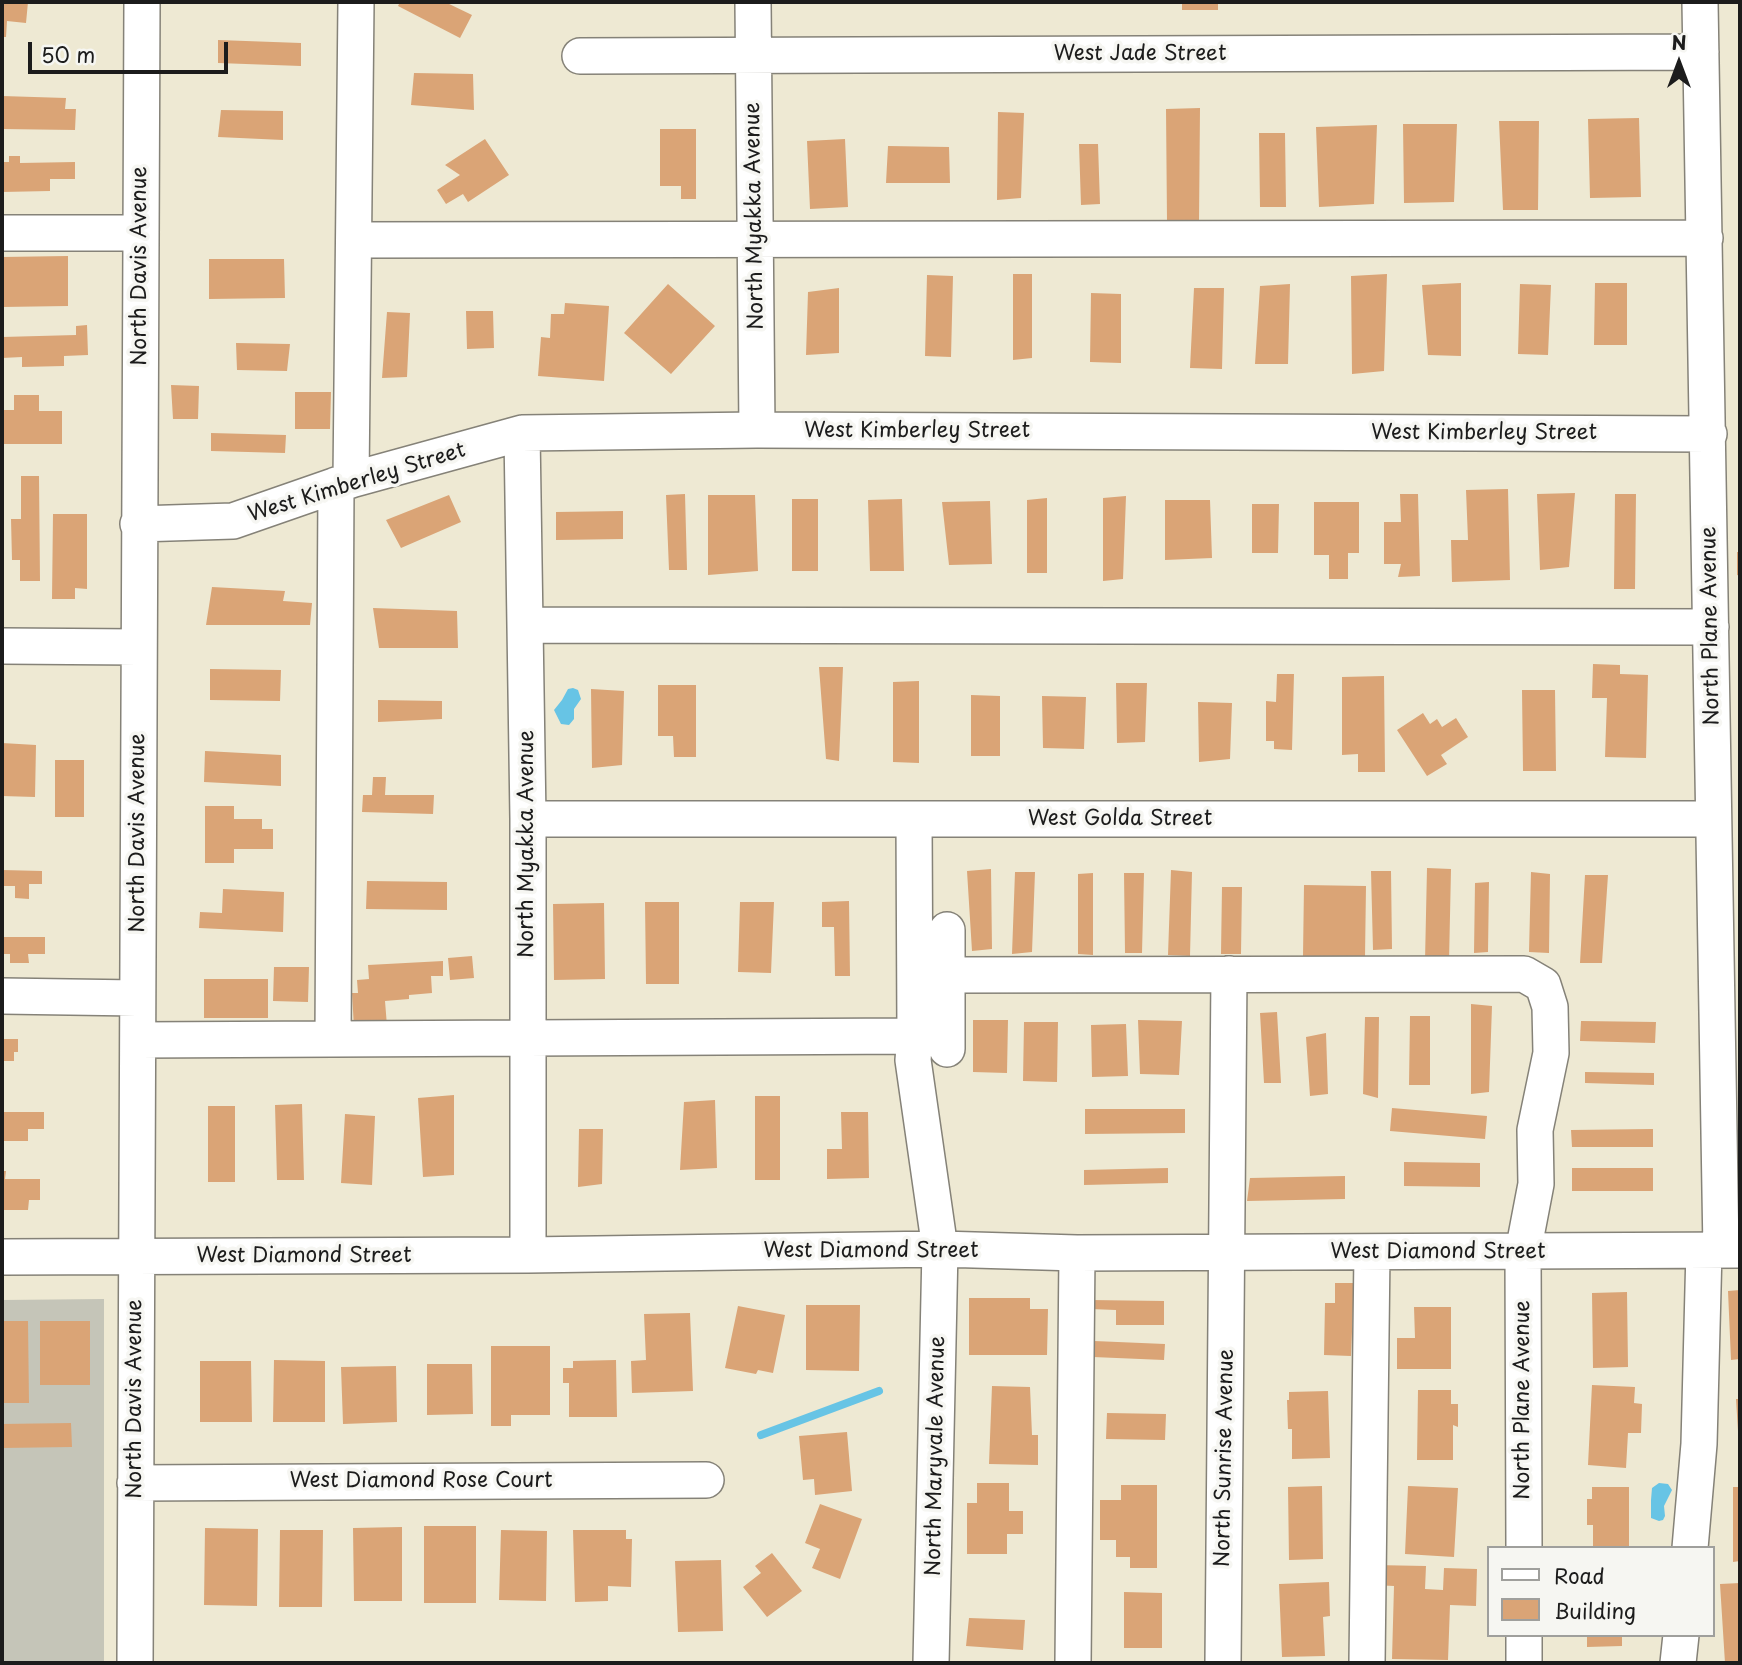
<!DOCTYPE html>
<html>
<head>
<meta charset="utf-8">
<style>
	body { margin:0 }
	#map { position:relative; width:1742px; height:1665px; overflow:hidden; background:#eee9d3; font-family:"Playpen Sans",sans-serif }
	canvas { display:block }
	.frame { position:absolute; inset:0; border:4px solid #1c1c1c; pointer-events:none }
	.legend { position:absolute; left:1487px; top:1546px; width:228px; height:91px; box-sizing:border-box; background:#f6f6f2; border:2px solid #9f9f9c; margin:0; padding:9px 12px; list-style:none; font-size:21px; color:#1c1c1c }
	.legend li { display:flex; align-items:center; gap:14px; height:35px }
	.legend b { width:35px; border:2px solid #9f9f9c }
	.north { position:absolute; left:1644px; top:28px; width:70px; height:70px; -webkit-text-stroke:5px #f6f6f2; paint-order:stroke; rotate:0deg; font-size:19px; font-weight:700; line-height:28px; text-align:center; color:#1c1c1c }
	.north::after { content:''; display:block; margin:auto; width:24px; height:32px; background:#1c1c1c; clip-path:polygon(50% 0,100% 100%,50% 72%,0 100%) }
	.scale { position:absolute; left:28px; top:42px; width:200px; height:32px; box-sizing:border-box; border:4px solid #1c1c1c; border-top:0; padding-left:9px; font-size:21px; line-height:24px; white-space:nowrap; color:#1c1c1c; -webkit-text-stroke:5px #f6f6f2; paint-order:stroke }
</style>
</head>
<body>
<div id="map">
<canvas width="1742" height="1665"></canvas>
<div class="frame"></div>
<ul class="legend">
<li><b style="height:9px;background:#fff"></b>Road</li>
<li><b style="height:19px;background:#daa476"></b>Building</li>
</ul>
<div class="north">N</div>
<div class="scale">50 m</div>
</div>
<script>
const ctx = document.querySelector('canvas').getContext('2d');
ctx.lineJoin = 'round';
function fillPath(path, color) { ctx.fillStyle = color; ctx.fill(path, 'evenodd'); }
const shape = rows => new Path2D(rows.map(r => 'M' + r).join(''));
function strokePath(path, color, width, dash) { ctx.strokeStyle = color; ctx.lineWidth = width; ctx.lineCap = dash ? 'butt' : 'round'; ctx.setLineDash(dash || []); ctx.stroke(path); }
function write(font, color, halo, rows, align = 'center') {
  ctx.font = font + ' "Playpen Sans",sans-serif'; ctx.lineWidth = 7; ctx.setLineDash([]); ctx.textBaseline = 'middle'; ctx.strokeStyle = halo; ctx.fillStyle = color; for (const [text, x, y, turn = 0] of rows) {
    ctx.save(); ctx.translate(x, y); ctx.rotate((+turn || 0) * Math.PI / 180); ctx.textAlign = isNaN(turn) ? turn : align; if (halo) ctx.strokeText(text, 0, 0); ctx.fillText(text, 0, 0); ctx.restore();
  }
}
fillPath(shape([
	[104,1299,104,1663,2,1663,2,1300]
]), '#c5c5b8');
fillPath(shape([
	[573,688,578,690,581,699,574,709,574,719,569,725,561,724,554,710,562,700,568,689],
	[1659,1483,1668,1484,1672,1490,1664,1506,1665,1516,1663,1520,1659,1521,1651,1518,1651,1500,1652,1488]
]), '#67c4e5');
strokePath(shape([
	[761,1435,879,1391]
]), '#67c4e5', 8);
fillPath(shape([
	[2,2,28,2,26,23,7,21,6,37,2,37],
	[400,2,445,2,472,15,460,38,398,6],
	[1182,2,1218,2,1218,10,1182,10],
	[218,40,301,43,301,66,218,63],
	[414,73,473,74,474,110,411,105],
	[2,96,66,98,65,109,76,109,75,130,2,129],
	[1200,108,1199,224,1167,221,1166,109],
	[221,110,283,111,283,140,218,137],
	[998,112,1024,113,1021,198,997,200],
	[1639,118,1641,197,1590,198,1588,119],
	[1499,121,1539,121,1538,210,1503,210],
	[1403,124,1457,124,1454,202,1404,203],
	[1377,125,1374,204,1319,207,1316,127],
	[660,129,696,129,696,199,681,199,681,186,660,186],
	[1259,133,1285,133,1286,207,1260,207],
	[485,139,509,175,468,202,463,194,446,204,437,190,460,175,445,165],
	[845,139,848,207,810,209,807,141],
	[1079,144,1098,144,1100,204,1081,205],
	[888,146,949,147,950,183,886,183],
	[9,156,20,156,20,163,75,162,75,179,50,179,50,191,2,192,2,162,9,162],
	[68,256,68,306,2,307,2,257],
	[209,259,284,259,285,298,209,299],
	[1013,274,1032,274,1032,358,1013,360],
	[1387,274,1384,371,1352,374,1351,276],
	[927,275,953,276,951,357,925,356],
	[1461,283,1461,356,1428,355,1422,285],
	[1595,283,1627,283,1627,345,1594,345],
	[668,284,715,326,671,374,624,333],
	[1290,284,1288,364,1255,364,1260,286],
	[1520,284,1551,285,1548,355,1518,354],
	[839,288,839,353,806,355,808,292],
	[1194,288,1224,288,1222,369,1190,368],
	[1091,293,1121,294,1121,363,1090,362],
	[565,303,609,306,604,381,538,376,541,337,550,338,551,314,564,314],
	[466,311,493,311,494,348,467,349],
	[387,312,410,313,407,377,382,378],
	[87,325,88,355,64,356,64,366,22,367,22,357,2,358,2,337,76,335,76,326],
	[236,343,290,344,287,371,237,370],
	[171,385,199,386,198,419,173,419],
	[295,392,331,392,330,429,295,429],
	[14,395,39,395,39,411,62,411,62,444,2,444,2,410,14,410],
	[211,433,286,435,285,453,211,451],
	[21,476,39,476,40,581,20,581,20,560,12,560,11,519,21,519],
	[1508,489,1510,580,1452,582,1451,540,1468,540,1466,490],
	[1575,493,1569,567,1540,570,1537,494],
	[685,494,687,570,669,570,666,495],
	[1400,494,1418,494,1420,576,1398,577,1401,564,1384,564,1384,522,1401,522],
	[1615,494,1636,494,1635,589,1614,589],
	[449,495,461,522,401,548,386,520],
	[708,495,755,495,758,571,708,575],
	[1126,496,1123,579,1103,581,1103,498],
	[1047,498,1047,573,1027,573,1027,500],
	[792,499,818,499,818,571,792,571],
	[902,499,904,571,870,571,868,500],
	[1165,500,1210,500,1212,558,1165,560],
	[990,501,992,564,949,565,942,502],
	[1314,502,1359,502,1359,553,1348,553,1348,579,1329,579,1329,555,1314,555],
	[1252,504,1279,504,1278,553,1252,553],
	[623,511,623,539,556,540,556,512],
	[53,514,87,514,87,589,75,588,75,599,52,599],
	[1737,552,1740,552,1740,576,1737,575],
	[212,587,285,591,283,601,312,603,310,625,206,625],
	[373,608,457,611,458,648,379,648],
	[1593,664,1620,665,1620,674,1648,675,1646,758,1605,757,1607,698,1592,698],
	[819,667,843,667,839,761,826,759],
	[210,669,281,670,280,701,210,700],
	[1277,674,1294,674,1292,750,1274,749,1274,741,1266,741,1266,701,1276,702],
	[1384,676,1385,772,1358,772,1358,754,1342,755,1342,677],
	[919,681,919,763,893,762,893,682],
	[1116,683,1147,683,1145,742,1117,743],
	[658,685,696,685,696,757,674,757,673,736,658,736],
	[591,689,624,691,622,765,592,768],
	[1522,690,1555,690,1556,771,1523,771],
	[971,695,1000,696,1000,756,971,756],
	[1042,696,1086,697,1084,749,1043,748],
	[378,700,442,701,442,719,378,722],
	[1198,702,1232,703,1230,759,1199,762],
	[1423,713,1430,724,1437,719,1442,727,1456,718,1468,737,1441,755,1447,764,1427,776,1397,730],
	[2,743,36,745,35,797,2,796],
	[205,751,281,755,281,786,204,782],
	[55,760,84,760,84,817,55,817],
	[373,777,386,777,385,795,434,795,433,814,362,812,363,795,372,795],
	[205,806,234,806,234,819,262,819,262,829,273,829,273,849,234,849,234,863,205,863],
	[1427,868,1451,869,1449,962,1425,961],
	[991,869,992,949,972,951,967,871],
	[2,870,42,871,42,884,29,884,29,899,15,898,15,886,2,886],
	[1171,870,1192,872,1190,956,1168,955],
	[1371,871,1391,871,1392,949,1373,950],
	[1015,872,1035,872,1032,952,1012,954],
	[1531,872,1550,874,1549,953,1529,952],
	[1093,873,1093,955,1078,954,1078,874],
	[1124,873,1144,873,1142,953,1125,953],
	[1585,875,1608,875,1602,963,1580,963],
	[367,881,447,882,447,910,366,909],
	[1489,882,1488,952,1474,953,1475,883],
	[1304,885,1366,886,1365,957,1303,956],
	[1222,887,1242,887,1241,954,1221,954],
	[223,889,284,892,283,932,199,928,200,912,222,913],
	[849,901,850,976,835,976,834,927,822,927,822,902],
	[645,902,679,902,679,984,646,984],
	[740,902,774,902,771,973,738,972],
	[604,903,605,979,554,980,553,904],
	[2,937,45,937,45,954,28,954,29,963,10,963,10,954,2,954],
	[472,956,474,978,450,980,448,958],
	[443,961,443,976,431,976,432,993,409,995,409,999,385,1001,387,1026,354,1028,352,993,358,993,357,980,369,979,368,965],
	[274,967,309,967,308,1002,273,1001],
	[204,979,268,979,268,1018,204,1018],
	[1471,1004,1492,1006,1489,1092,1471,1094],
	[1277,1012,1281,1083,1264,1083,1260,1013],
	[1410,1016,1430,1016,1430,1085,1409,1085],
	[1365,1017,1379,1017,1378,1098,1363,1094],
	[973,1020,1008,1020,1007,1073,973,1072],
	[1138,1020,1182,1021,1179,1075,1140,1074],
	[1581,1021,1656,1022,1655,1043,1580,1041],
	[1024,1022,1058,1022,1057,1082,1023,1081],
	[1126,1024,1128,1076,1092,1077,1091,1025],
	[1326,1033,1328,1094,1310,1096,1306,1037],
	[2,1039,18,1039,18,1052,14,1052,14,1061,2,1061],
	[1585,1072,1654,1073,1654,1085,1585,1083],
	[454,1095,454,1175,423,1177,418,1098],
	[755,1096,780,1096,780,1180,755,1180],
	[715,1100,717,1168,680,1170,684,1102],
	[302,1104,304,1180,277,1180,275,1105],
	[208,1106,235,1106,235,1182,208,1182],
	[1392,1108,1487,1116,1485,1139,1390,1131],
	[1085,1109,1185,1109,1185,1133,1085,1134],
	[2,1112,44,1112,44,1129,28,1129,28,1141,3,1141],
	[841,1112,868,1112,869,1178,827,1179,827,1149,842,1149],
	[345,1114,375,1116,372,1185,341,1183],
	[579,1129,603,1129,602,1184,578,1187],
	[1653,1129,1653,1147,1572,1147,1571,1130],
	[1404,1162,1480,1163,1480,1187,1404,1186],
	[1168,1168,1168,1183,1084,1185,1084,1170],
	[1572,1168,1653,1168,1653,1191,1572,1191],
	[2,1171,6,1171,5,1179,40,1179,40,1200,29,1200,28,1210,2,1210],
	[1345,1176,1345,1199,1247,1201,1250,1178],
	[1335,1283,1354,1283,1351,1356,1324,1355,1325,1303,1335,1303],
	[1740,1290,1740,1359,1731,1360,1728,1291],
	[1627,1292,1628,1367,1593,1368,1592,1293],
	[969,1298,1030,1298,1030,1309,1048,1309,1047,1355,969,1355],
	[1090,1300,1164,1301,1164,1325,1116,1325,1116,1310,1090,1309],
	[806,1305,860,1305,859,1371,806,1370],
	[738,1306,785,1315,773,1373,758,1370,756,1374,725,1368],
	[1414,1307,1451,1307,1451,1369,1397,1369,1397,1338,1415,1338],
	[690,1313,693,1391,632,1393,631,1361,646,1360,644,1314],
	[2,1321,28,1321,29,1403,2,1403],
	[40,1321,90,1321,90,1385,40,1385],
	[1094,1341,1165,1344,1164,1360,1093,1357],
	[491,1346,550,1346,550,1415,511,1415,511,1426,491,1426],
	[274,1360,325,1361,325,1422,273,1422],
	[616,1360,617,1417,569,1417,569,1383,563,1383,563,1368,573,1368,573,1361],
	[200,1361,251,1361,252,1422,200,1422],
	[427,1364,472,1364,473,1414,427,1415],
	[396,1366,397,1422,343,1424,341,1367],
	[1592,1385,1635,1387,1634,1403,1642,1404,1641,1433,1628,1433,1626,1468,1588,1465],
	[992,1386,1030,1387,1032,1435,1038,1435,1038,1465,989,1464],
	[1418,1390,1451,1390,1451,1404,1458,1404,1458,1427,1453,1425,1453,1460,1417,1460],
	[1328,1391,1330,1458,1292,1459,1292,1429,1288,1429,1287,1400,1289,1400,1289,1392],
	[1736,1399,1740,1399,1740,1431,1738,1431],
	[1107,1413,1166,1414,1165,1440,1106,1439],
	[71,1423,72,1447,2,1448,2,1424],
	[847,1432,852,1491,815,1495,814,1479,803,1480,799,1436],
	[977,1483,1009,1483,1009,1511,1023,1511,1023,1534,1007,1534,1007,1554,967,1554,967,1503,977,1503],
	[1121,1485,1157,1485,1157,1568,1130,1568,1130,1557,1116,1557,1116,1540,1100,1540,1100,1500,1121,1500],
	[1322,1486,1323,1559,1289,1560,1288,1487],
	[1408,1486,1458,1488,1454,1557,1405,1554],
	[1592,1487,1629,1487,1629,1548,1593,1548,1593,1525,1587,1525,1587,1499,1592,1499],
	[1733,1487,1740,1487,1740,1561,1733,1562],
	[820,1504,862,1519,840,1579,812,1568,820,1549,805,1543],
	[424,1526,476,1526,476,1603,424,1603],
	[402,1527,402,1601,354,1601,353,1528],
	[205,1528,258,1529,257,1606,204,1605],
	[280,1530,323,1530,322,1607,279,1607],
	[501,1530,547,1531,546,1601,499,1600],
	[573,1530,626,1530,626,1539,632,1539,631,1587,608,1586,608,1601,575,1602],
	[772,1553,802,1591,767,1617,743,1587,761,1573,755,1566],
	[721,1560,723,1631,678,1632,675,1561],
	[1374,1565,1426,1566,1425,1589,1443,1590,1444,1568,1477,1569,1476,1606,1450,1605,1448,1660,1392,1659,1394,1586,1373,1585],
	[1329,1582,1330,1616,1323,1617,1325,1656,1282,1657,1279,1584],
	[1740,1583,1740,1663,1725,1663,1720,1584],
	[1124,1592,1162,1593,1162,1648,1124,1648],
	[969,1618,1025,1620,1023,1650,966,1646],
	[1587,1635,1622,1635,1622,1646,1587,1647]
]), '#daa476');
const minor = shape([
	[753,2,757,430],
	[1700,2,1721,1250],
	[580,56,1701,52],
	[2,233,141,233],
	[354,240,1705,238],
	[522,433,528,819,528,1255],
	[351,480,356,2],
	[138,524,233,521,351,480,522,433,757,430,1709,434],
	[525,625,1711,627],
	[2,646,138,647],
	[528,819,1713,819],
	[914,819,915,1036],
	[947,930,947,1049],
	[947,975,1524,974,1543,985,1550,1007,1551,1053,1535,1130,1536,1184,1523,1252,1524,1548],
	[2,996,137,998],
	[333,1039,336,485],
	[139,1040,915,1036,913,1060,940,1249,931,1663],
	[2,1257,528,1255,940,1249,1077,1253,1740,1250],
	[135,1483,706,1480],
	[1690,1548,1699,1444,1704,1250],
	[1524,1635,1524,1663],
	[135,1663,142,2],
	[1073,1663,1077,1253],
	[1223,1663,1229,974],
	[1367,1663,1372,1252],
	[1678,1663,1681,1635]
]);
strokePath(minor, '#858278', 38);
strokePath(minor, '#fff', 35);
write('21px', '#1c1c1c', '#f6f6f2', [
	["West Jade Street",1140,54],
	["North Myakka Avenue",755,216,-91],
	["North Davis Avenue",140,266,-90],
	["West Kimberley Street",917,431],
	["West Kimberley Street",1484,433],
	["West Kimberley Street",357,483,-17],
	["North Plane Avenue",1711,626,-91],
	["West Golda Street",1120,819],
	["North Davis Avenue",138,833,-90],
	["North Myakka Avenue",527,844,-90],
	["West Diamond Street",871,1251],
	["West Diamond Street",1438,1252],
	["West Diamond Street",304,1256],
	["North Davis Avenue",135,1399,-90],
	["North Plane Avenue",1523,1400,-90],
	["North Maryvale Avenue",936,1456,-89],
	["North Sunrise Avenue",1225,1458,-89],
	["West Diamond Rose Court",421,1481]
]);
</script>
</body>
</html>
